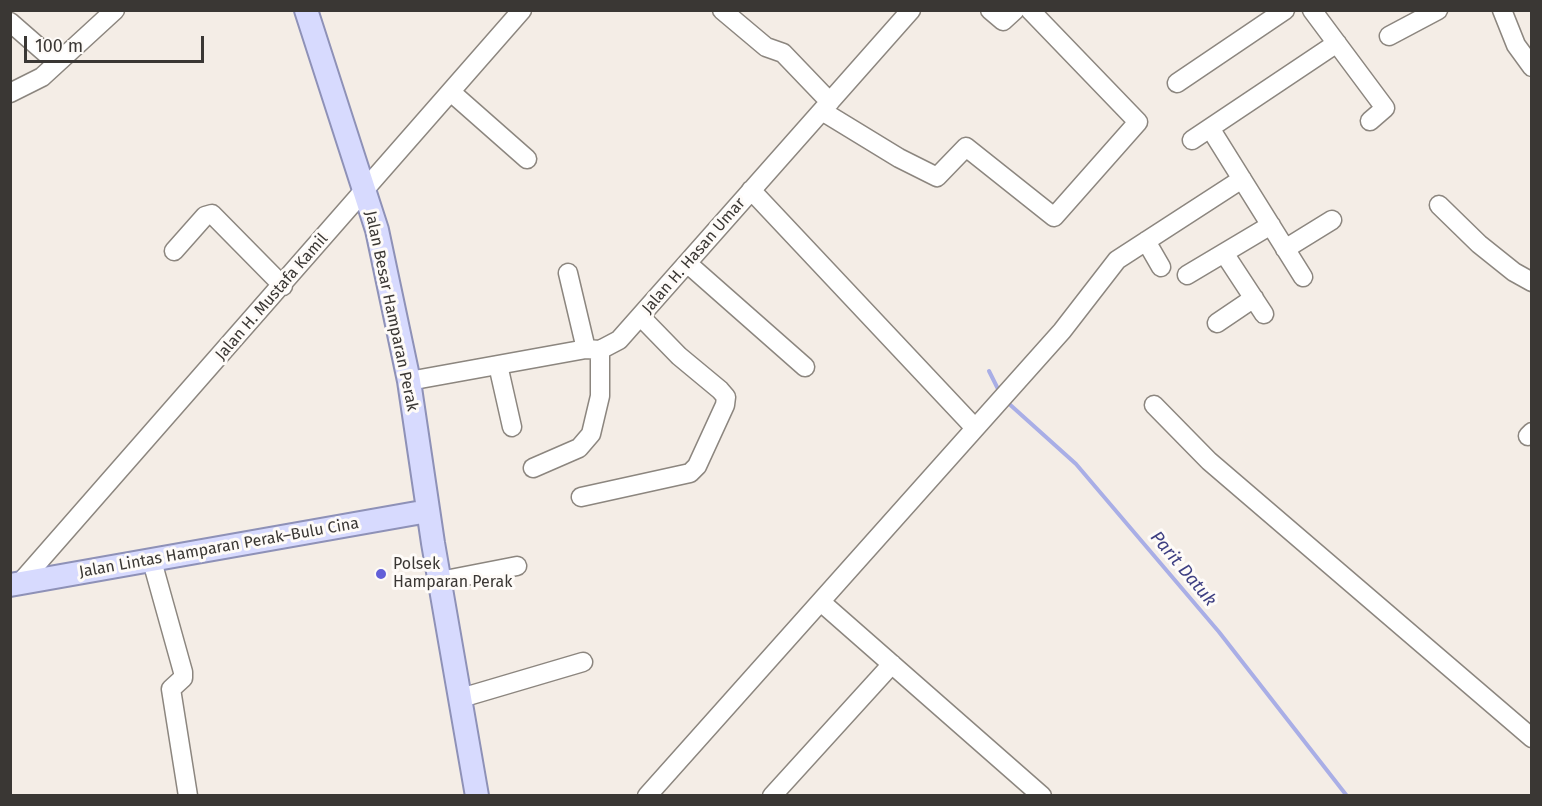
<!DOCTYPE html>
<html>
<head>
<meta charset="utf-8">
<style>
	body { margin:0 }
	#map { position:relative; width:1542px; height:806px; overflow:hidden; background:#f4ede6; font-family:"Fira Sans",sans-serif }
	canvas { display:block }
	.frame { position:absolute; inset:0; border:12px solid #3a3734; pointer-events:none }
	.scale { position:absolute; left:24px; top:36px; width:180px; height:27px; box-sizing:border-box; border:3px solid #3a3734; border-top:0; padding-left:8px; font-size:18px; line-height:21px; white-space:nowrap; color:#3a3734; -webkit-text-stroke:4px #fefbf8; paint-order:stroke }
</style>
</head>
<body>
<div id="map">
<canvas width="1542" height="806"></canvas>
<div class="frame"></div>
<div class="scale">100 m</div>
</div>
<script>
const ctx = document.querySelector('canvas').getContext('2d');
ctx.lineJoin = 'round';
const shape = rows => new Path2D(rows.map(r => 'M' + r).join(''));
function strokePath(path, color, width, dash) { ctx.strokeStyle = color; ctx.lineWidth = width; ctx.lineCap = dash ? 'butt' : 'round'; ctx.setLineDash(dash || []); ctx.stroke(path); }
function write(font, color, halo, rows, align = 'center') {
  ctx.font = font + ' "Fira Sans",sans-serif'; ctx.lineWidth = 6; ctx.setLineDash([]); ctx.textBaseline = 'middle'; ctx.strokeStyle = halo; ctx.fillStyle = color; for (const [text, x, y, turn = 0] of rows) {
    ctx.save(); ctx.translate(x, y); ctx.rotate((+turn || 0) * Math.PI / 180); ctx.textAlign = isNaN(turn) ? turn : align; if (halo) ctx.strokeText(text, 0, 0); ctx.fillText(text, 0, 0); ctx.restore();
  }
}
strokePath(shape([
	[989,371,1000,393],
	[1007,402,1076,464,1219,632,1347,796]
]), '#a9aee6', 4);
const minor = shape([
	[722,10,766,47,783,53,830,102],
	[990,10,1003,21,1015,10],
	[1312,10,1385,108,1370,121],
	[1502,10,1516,45,1532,67],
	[10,22,57,63],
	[1389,36,1438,10],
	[1177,83,1285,10],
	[451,92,527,159],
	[10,93,42,77,115,10],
	[822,111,899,158,937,177,966,147,1054,217,1138,122,1030,10],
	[1210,128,1303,277],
	[1192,140,1337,43],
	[751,190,975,428],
	[1439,205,1479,244,1514,272,1532,282],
	[1146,241,1161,267],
	[1285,249,1332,220],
	[174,251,205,216,212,214,283,286],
	[1224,253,1264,314],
	[687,263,805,367],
	[568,273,586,349],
	[1187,275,1271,225],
	[1217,323,1254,298],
	[498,365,512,427],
	[409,381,586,349,600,350,619,340,911,10],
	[1154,405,1209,461,1532,738],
	[1528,436,1532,432],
	[533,468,579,448,591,434,600,396,600,350],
	[581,497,690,473,697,466,725,405,726,397,720,390,679,356,641,317],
	[152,561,183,672,183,678,171,689,188,796],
	[440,581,517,566],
	[20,583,522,10],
	[821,602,1042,796],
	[461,698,583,662],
	[647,796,1062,331,1117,260,1242,179],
	[772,796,892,664]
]);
const major = shape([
	[306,10,377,230,409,381,433,543,477,796],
	[10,585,428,511]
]);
strokePath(minor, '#8c867f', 21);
strokePath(major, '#8e91b7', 26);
strokePath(minor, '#fff', 18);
strokePath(major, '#d7dafe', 22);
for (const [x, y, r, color] of [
	[381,574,6,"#625fd8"]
]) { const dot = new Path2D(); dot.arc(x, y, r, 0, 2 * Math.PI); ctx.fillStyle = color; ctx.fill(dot); strokePath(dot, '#fefbf8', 2); }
write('16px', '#3a3734', '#fefbf8', [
	["Jalan H. Hasan Umar",694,256,-49],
	["Jalan H. Mustafa Kamil",272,297,-49],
	["Jalan Besar Hamparan Perak",391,311,78],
	["Jalan Lintas Hamparan Perak–Bulu Cina",219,548,-10]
]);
write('16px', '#3a3734', '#fefbf8', [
	["Polsek",393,565],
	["Hamparan Perak",393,583]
], 'left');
write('italic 18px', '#3e3f82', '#fefbf8', [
	["Parit Datuk",1183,569,50]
]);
</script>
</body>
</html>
